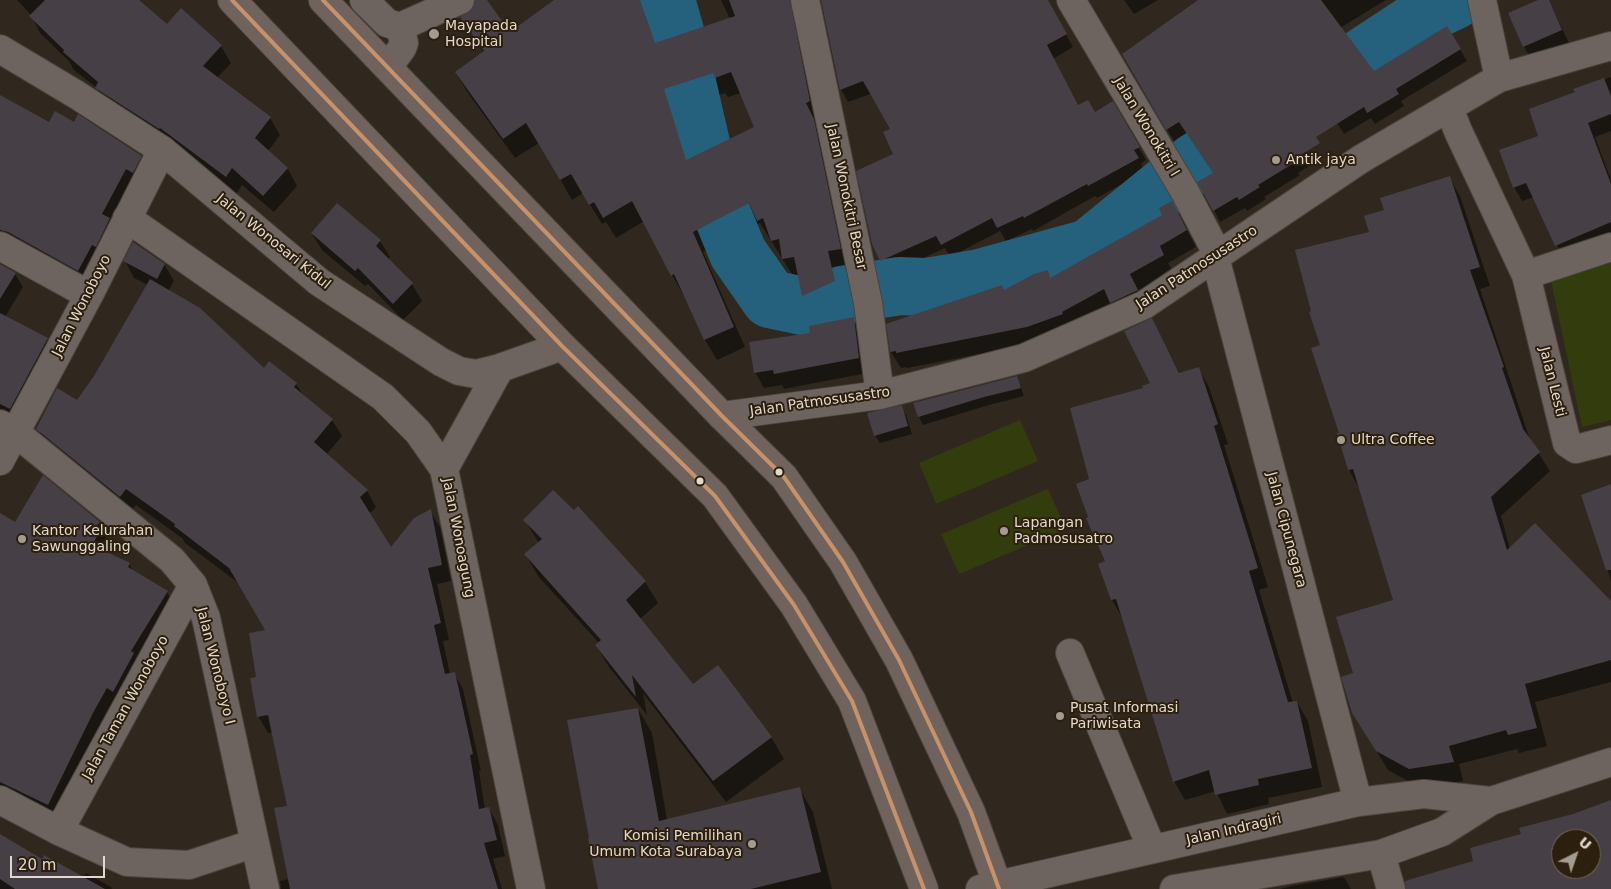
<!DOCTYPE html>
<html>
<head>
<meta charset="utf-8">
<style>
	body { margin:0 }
	#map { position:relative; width:1611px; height:889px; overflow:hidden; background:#30281e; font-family:"DejaVu Sans",sans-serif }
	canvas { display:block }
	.north { position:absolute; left:1551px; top:829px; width:50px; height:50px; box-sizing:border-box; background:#2d1f0d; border:1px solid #75695a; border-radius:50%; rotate:41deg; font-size:14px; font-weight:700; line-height:20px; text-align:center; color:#e2d9ce }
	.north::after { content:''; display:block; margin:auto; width:18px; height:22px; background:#a49b90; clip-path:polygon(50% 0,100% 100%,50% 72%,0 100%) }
	.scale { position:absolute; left:10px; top:856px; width:95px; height:22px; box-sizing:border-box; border:2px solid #e2d9ce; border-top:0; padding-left:6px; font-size:15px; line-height:18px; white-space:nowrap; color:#e2d9ce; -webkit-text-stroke:4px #2d1f0d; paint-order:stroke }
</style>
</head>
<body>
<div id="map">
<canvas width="1611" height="889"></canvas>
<div class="north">U</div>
<div class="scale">20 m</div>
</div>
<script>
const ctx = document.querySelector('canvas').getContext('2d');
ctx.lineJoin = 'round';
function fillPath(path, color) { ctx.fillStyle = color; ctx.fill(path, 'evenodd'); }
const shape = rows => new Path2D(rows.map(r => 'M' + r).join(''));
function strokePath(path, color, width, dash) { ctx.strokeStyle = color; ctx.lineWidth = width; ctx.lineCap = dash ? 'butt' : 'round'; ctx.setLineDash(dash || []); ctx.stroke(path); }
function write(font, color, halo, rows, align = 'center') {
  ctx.font = font + ' "DejaVu Sans",sans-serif'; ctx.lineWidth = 4; ctx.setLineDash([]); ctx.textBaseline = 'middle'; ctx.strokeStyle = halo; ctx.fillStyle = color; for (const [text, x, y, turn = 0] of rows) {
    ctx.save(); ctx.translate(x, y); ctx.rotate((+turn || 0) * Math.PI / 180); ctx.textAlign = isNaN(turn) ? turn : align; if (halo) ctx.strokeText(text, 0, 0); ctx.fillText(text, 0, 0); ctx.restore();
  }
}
fillPath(shape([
	[1611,263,1611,420,1582,427,1551,281],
	[1020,420,1038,461,936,504,919,463],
	[1048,489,1066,529,959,574,941,534]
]), '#333c0c');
fillPath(shape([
	[17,0,137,0,167,26,221,46,231,63,217,78,270,118,280,135,268,151,288,169,297,186,274,212,242,185,236,194,170,144,106,105,97,88,74,70,69,61,40,33,31,15],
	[476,0,486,0,510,34,557,0,661,0,646,6,659,43,730,19,721,0,794,0,821,121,816,123,825,141,852,269,839,271,846,302,815,316,804,295,800,278,795,279,760,223,703,252,745,347,717,360,705,340,685,295,684,296,672,275,644,221,616,238,606,222,602,224,583,193,572,200,539,143,515,158,468,93,456,73,484,53,462,18,473,10],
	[725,93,728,97,741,93,756,128,690,159,675,109],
	[852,0,1047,0,1073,47,1053,59,1078,106,1095,114,1112,103,1146,160,1141,164,1145,171,1097,198,1095,196,1033,231,1032,229,1006,241,1000,231,950,257,945,248,888,274,873,243,895,155,892,130,871,94,848,102,841,89],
	[1124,0,1158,0,1134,14],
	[1200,0,1314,163,1298,173,1300,175,1264,197,1266,199,1247,211,1245,208,1220,222,1214,210,1214,174,1187,133,1174,141,1123,55],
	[1259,0,1386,0,1340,28,1373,72,1447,28,1467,61,1401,101,1404,106,1375,124,1371,118,1344,134],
	[1541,0,1548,0,1571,47,1534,63,1524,47,1510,14],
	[1611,77,1611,131,1595,137,1611,180,1611,239,1564,259,1534,197,1522,201,1514,187,1540,137,1576,93,1575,90],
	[0,96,49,124,141,156,149,170,86,284,0,246],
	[1449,177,1460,196,1490,286,1480,289,1530,440,1550,471,1501,516,1510,549,1611,602,1611,682,1535,702,1547,746,1519,753,1517,749,1459,764,1463,781,1421,788,1388,770,1365,732,1354,674,1395,601,1359,488,1349,470,1322,346,1371,233,1385,211],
	[337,205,380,241,390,257,388,260,412,284,422,301,403,320,368,284,365,286,322,250,312,234],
	[1181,218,1196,247,1168,263,1173,272,1138,291,1146,307,1037,343,907,368,906,367,901,368,891,352,888,324,1004,292,1047,271,1051,279],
	[125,261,164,264,174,281,168,291,264,369,270,363,296,384,304,396,332,420,342,436,326,455,367,491,376,507,369,514,391,550,430,511,440,527,451,581,437,584,449,640,443,641,450,674,454,673,463,689,481,771,479,771,485,810,489,809,498,825,505,856,493,859,502,889,281,889,280,881,289,879,288,807,273,732,268,733,258,716,257,678,267,631,240,584,185,543,182,538,136,505,130,513,47,446,38,429,77,402,95,377,148,285,134,278],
	[0,265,15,274,23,287,5,317,47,339,55,353,18,422,0,413],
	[853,319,862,334,867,373,784,389,782,385,764,388,755,372,812,334],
	[1162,339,1180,374,1198,368,1209,387,1228,444,1224,445,1268,587,1259,590,1293,703,1297,702,1308,721,1322,787,1268,798,1269,804,1227,814,1216,791,1185,800,1174,781,1123,619,1112,600,1100,564,1106,562,1090,518,1091,480,1145,389,1152,384],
	[1017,377,1024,396,989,405,923,425,919,417],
	[901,407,906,415,912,434,880,443,875,435],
	[1611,486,1611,580,1583,496],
	[578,508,645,582,658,603,640,619,693,685,771,737,784,759,726,802,643,693,647,715,609,667,596,645,599,643,538,576,526,555,539,543,525,520,574,511],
	[0,520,16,524,99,523,107,536,102,544,105,550,104,552,129,564,134,573,167,592,175,606,56,818,0,792],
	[638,709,652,733,667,820,799,788,813,812,832,889,600,889,591,839],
	[0,835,42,861,83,878,86,873,111,887,112,889,0,889],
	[1344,877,1351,889,1280,889,1292,886]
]), '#0007');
strokePath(shape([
	[666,0,676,35,711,187,738,253,770,299,808,307,842,295,900,286,926,287,980,278,1089,248,1195,162,1329,79,1434,10,1455,0]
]), '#25607c', 58);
fillPath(shape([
	[45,0,139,0,167,24,181,8,222,45,203,66,271,117,255,138,288,168,263,196,232,168,226,177,160,128,159,129,95,88,98,82,63,52,64,50,29,16],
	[475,0,487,0,510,32,554,0,640,0,655,43,735,16,729,0,790,0,810,101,806,103,814,119,841,249,828,251,835,281,802,296,794,257,782,259,779,239,771,241,763,218,757,221,749,203,693,232,734,327,704,340,674,274,671,276,632,201,603,218,594,202,589,205,571,174,560,180,526,123,503,139,455,72,484,51,460,17,472,9],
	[731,72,754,127,686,160,664,89,713,73,715,78],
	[821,0,1048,0,1067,34,1047,45,1078,105,1088,100,1095,112,1113,101,1140,147,1134,150,1139,158,1088,186,1087,184,1024,218,1023,216,997,228,992,218,941,245,936,236,880,261,872,244,856,171,893,154,883,132,890,129,863,81,840,90],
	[1198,0,1321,0,1374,71,1447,26,1461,49,1396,89,1399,94,1367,113,1364,107,1316,137,1320,143,1293,160,1294,163,1258,185,1260,187,1239,200,1237,197,1213,211,1197,182,1213,173,1179,122,1166,130,1122,54],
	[1538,0,1549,0,1562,30,1523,47,1508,13],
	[1604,78,1611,96,1611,114,1588,123,1611,184,1611,222,1555,246,1526,183,1513,188,1499,150,1538,136,1529,109,1575,92,1573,89],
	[0,95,49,122,55,111,74,122,78,114,142,156,133,173,126,169,102,214,110,218,96,247,92,245,78,271,8,232,0,230],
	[1450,176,1480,267,1470,270,1504,367,1502,368,1523,429,1540,452,1491,497,1507,550,1535,523,1611,601,1611,660,1525,684,1537,728,1508,735,1506,730,1449,746,1454,762,1409,769,1376,751,1352,713,1341,677,1353,673,1336,617,1393,600,1353,469,1348,470,1337,433,1339,433,1311,348,1320,345,1309,312,1311,311,1295,250,1369,232,1364,216,1384,210,1380,198],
	[1172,201,1187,230,1160,246,1164,255,1130,274,1138,290,1136,291,1110,303,1104,289,1062,312,1063,314,1027,327,896,353,896,351,890,352,886,324,1002,285,1004,290,1034,274,1048,270,1050,278,1162,215,1159,208],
	[337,203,381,240,376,246,413,283,393,304,358,268,355,271,311,233],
	[133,242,165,264,157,279,123,261],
	[0,264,16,273,0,299],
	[150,279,200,308,264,368,269,361,297,383,294,387,333,419,314,442,368,490,360,497,391,547,414,518,431,509,442,565,428,568,441,623,434,625,445,674,455,672,473,754,470,755,479,809,489,807,497,840,484,843,498,889,290,889,274,808,287,806,268,715,257,717,250,678,256,677,249,633,265,630,229,568,174,526,175,524,126,489,120,497,36,429,57,388,77,400,94,376],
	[0,313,48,338,10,409,0,404],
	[854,317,859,358,774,374,773,370,754,373,749,342,810,333,809,326],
	[1152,318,1179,373,1199,367,1218,424,1214,426,1258,568,1249,571,1288,702,1297,701,1312,768,1258,779,1259,785,1215,795,1209,770,1173,782,1116,599,1111,600,1098,564,1105,561,1086,518,1088,517,1076,484,1089,479,1070,408,1143,388,1142,386,1150,383,1124,331],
	[1017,376,1021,388,984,397,918,417,913,403],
	[902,405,908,426,874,436,867,413],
	[43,475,100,522,92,531,98,535,92,545,130,563,128,567,168,591,131,651,134,653,113,692,107,688,94,711,48,805,0,782,0,513,15,522],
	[1611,484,1611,570,1606,570,1581,495],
	[553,490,574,510,578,506,646,581,626,600,693,684,718,665,772,737,713,781,632,675,636,697,595,645,601,640,524,554,542,539,523,520],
	[638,708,659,821,800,787,821,872,751,889,598,889,588,838,589,838,567,720],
	[1611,800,1611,889,1406,889,1405,881,1473,861,1470,848,1521,834,1519,828,1573,814],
	[1561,839,1591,839,1591,869,1561,869],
	[0,834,42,859,44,855,105,889,15,889,0,879]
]), '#463f46');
const minor = shape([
	[364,0,387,23,400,27,460,0],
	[805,0,868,303,880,395],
	[1071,0,1185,192,1218,255],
	[1482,0,1499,78],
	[0,49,77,95,162,150,319,282,441,362,459,371,476,374,500,368,562,346],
	[388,67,402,48,404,43,400,27],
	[1449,108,1458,131,1526,275,1567,443,1576,449,1611,440],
	[127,218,383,397,418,432,444,469,531,889],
	[0,246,89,295],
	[1215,257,1358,802],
	[1526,275,1611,247],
	[722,416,880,395,1024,358,1144,305,1361,159,1499,78,1611,46],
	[0,424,16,433,172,560,193,585,206,618,265,889],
	[0,461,89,295,162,150],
	[444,469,500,368],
	[1070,653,1152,849],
	[0,800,59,831,127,862,189,865,255,843],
	[59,831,193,585],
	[1381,854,1391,889],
	[980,889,1358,802,1424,794,1491,801],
	[1174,889,1381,854,1442,832,1491,801,1611,762]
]);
const major = shape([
	[232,0,562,346,715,496,794,605,852,701,924,889],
	[323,0,722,416,784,477,843,562,899,660,971,812,999,889]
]);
strokePath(minor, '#4b443c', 30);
strokePath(major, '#4b443c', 30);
strokePath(minor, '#6d635f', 28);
strokePath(major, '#70625d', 28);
strokePath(shape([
	[232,0,562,346,715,496,794,605,852,701,924,889],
	[323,0,722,416,784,477,843,562,899,660,971,812,999,889]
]), '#c7916a', 4);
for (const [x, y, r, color] of [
	[434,34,6,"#a49b90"],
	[1276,160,5,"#a49b90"],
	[1341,440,5,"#a49b90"],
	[779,472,4.5,"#e2d9ce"],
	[700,481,4.5,"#e2d9ce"],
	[1004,531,5,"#a49b90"],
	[22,539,5,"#a49b90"],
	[1060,716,5,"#a49b90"],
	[752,844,5,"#a49b90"]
]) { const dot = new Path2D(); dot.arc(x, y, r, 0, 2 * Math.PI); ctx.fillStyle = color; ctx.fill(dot); strokePath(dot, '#2d1f0d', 2); }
write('14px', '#e2d9ce', '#2d1f0d', [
	["Mayapada",445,26],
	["Hospital",445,42],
	["Antik jaya",1286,160],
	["Ultra Coffee",1351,440],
	["Lapangan",1014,523],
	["Padmosusatro",1014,539],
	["Kantor Kelurahan",32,531],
	["Sawunggaling",32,547],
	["Pusat Informasi",1070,708],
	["Pariwisata",1070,724],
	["Komisi Pemilihan",742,836,"right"],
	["Umum Kota Surabaya",742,852,"right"]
], 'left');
write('14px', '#e2d9ce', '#2d1f0d', [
	["Jalan Wonokitri I",1146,127,59],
	["Jalan Wonokitri Besar",846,197,78],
	["Jalan Wonosari Kidul",273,242,39],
	["Jalan Patmosusastro",1197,268,-33],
	["Jalan Wonoboyo",82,306,-63],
	["Jalan Lesti",1552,382,76],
	["Jalan Patmosusastro",820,402,-8],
	["Jalan Cipunegara",1286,530,75],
	["Jalan Wonoagung",458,538,79],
	["Jalan Wonoboyo I",215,666,76],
	["Jalan Taman Wonoboyo",126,708,-61],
	["Jalan Indragiri",1234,830,-13]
]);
</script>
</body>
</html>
